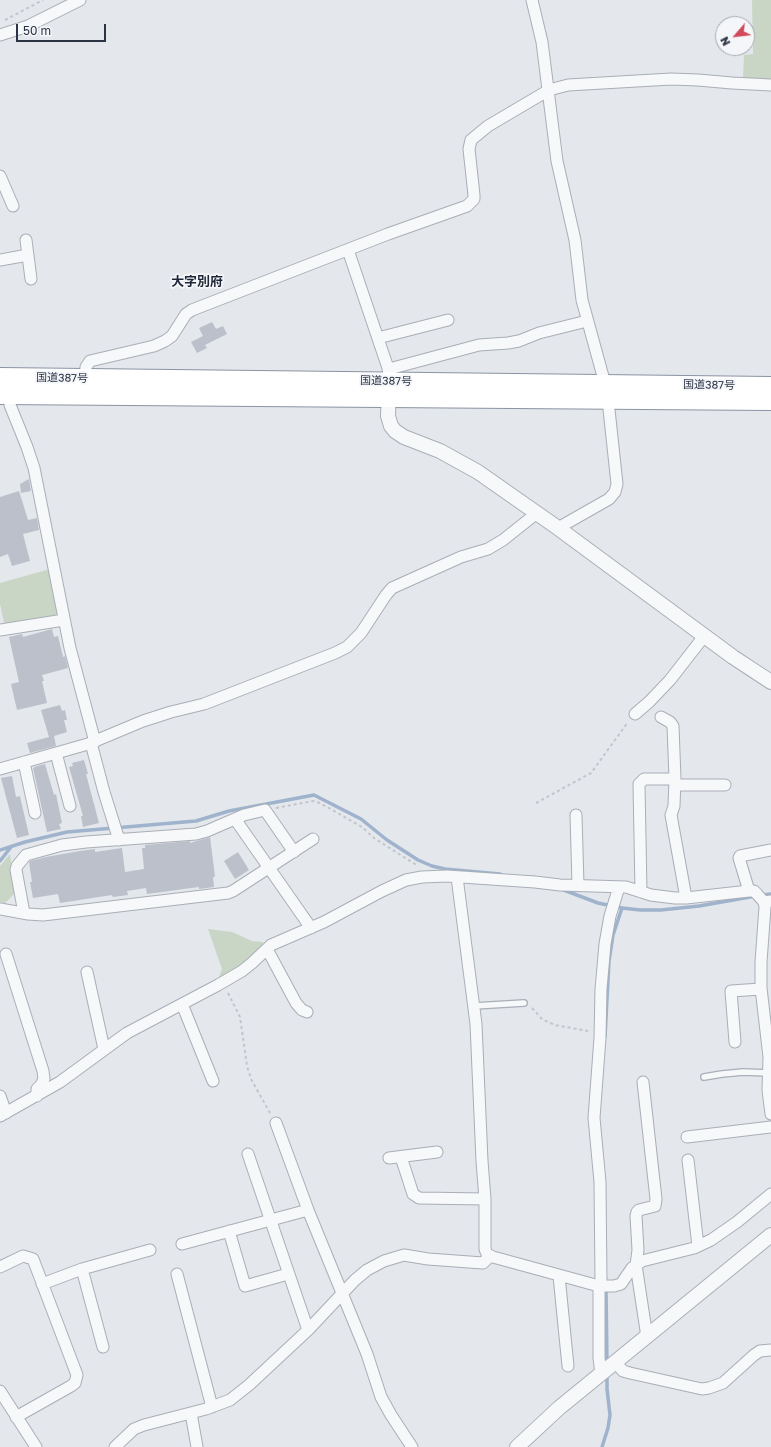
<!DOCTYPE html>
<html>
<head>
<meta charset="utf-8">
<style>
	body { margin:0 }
	#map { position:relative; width:771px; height:1447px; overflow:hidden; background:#e4e7ec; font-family:"Golos Text",sans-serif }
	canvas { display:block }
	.north { position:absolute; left:715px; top:16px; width:40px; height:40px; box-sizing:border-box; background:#f4f6f9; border:1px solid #a4a8b1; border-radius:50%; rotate:242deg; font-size:11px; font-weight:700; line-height:16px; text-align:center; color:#2b3445 }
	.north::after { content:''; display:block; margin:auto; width:14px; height:18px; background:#d1495b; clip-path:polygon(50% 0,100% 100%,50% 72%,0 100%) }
	.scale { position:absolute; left:16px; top:24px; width:90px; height:18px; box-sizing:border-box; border:2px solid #2b3445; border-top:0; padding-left:5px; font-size:12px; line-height:14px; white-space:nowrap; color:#2b3445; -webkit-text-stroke:3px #f4f6f9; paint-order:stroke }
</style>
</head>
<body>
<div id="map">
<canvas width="771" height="1447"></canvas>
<div class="north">N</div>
<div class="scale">50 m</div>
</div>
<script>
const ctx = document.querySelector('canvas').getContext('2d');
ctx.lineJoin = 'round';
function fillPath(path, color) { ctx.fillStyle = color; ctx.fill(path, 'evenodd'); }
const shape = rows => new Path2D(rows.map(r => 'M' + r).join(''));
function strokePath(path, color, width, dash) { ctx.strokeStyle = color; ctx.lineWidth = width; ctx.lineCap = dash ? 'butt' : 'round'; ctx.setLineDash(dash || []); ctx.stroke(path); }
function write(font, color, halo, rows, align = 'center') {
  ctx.font = font + ' "Golos Text","Noto Sans JP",sans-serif'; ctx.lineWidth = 3.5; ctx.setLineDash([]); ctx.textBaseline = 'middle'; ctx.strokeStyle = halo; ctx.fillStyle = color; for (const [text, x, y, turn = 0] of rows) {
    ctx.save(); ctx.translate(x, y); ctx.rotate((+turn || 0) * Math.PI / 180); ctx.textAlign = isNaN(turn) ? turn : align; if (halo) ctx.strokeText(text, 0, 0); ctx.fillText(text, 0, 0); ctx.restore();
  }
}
fillPath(shape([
	[752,0,771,0,771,79,743,79,744,55,753,54],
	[50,569,57,615,55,619,5,627,0,604,0,583],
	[10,854,15,893,5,903,0,902,0,866],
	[208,929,232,932,252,941,263,942,262,947,250,961,218,980,222,969]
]), '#c9d6c5');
strokePath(shape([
	[0,850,25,842,67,832,196,821,229,811,314,795,361,819,387,840,418,860,432,866,445,869,500,874],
	[0,861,11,847],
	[561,889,598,903,622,908,640,910,661,910,699,906,756,896],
	[762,895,771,894],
	[605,1037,609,961,613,935,622,908],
	[606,1287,607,1365],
	[602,1447,608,1428,610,1415,607,1389,607,1375]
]), '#9fb4cc', 3.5);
fillPath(shape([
	[212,322,216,329,223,326,227,334,205,345,207,348,197,353,191,342,203,336,199,328],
	[29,479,31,491,21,493,20,484],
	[19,491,28,520,37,518,39,530,23,534,30,561,12,566,8,554,0,557,0,497],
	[52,629,54,637,58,636,63,657,65,656,68,668,42,675,44,681,42,681,47,703,17,710,11,684,19,682,9,637,22,634,23,637],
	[60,705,62,711,65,710,67,720,64,720,67,732,54,736,56,746,30,753,27,743,49,737,41,710],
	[84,760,88,774,86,774,99,823,83,827,81,816,83,816,69,767,73,766,72,763],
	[45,764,54,795,56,794,62,823,59,824,61,829,47,832,33,768,34,768,34,767],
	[12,776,16,797,20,796,21,801,29,835,17,838,1,778],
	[210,837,215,877,213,877,214,887,199,889,199,887,147,894,146,888,127,891,128,895,113,897,112,895,60,903,58,894,33,898,30,882,32,882,29,862,30,861,46,857,80,851,95,849,95,852,122,848,125,872,144,869,142,848,145,848,145,845,190,841,190,843],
	[238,852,249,870,235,879,224,861]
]), '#bbc0ca');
const service = shape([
	[474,1006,524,1003],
	[704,1077,722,1074,743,1072,769,1073]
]);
const minor = shape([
	[532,0,542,42,557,161,575,240,582,300,607,391,617,484,615,492,609,499,558,528],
	[0,35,28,26,80,0],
	[0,176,13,206],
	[26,240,31,279],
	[348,250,388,368,389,377],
	[0,260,28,255],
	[378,338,448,320],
	[389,369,479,345,508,343,519,341,539,333,587,321],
	[85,378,86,367,90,361,154,346,165,341,172,336,186,314,192,310,388,234,467,206,474,199,474,195,469,149,471,140,488,126,549,90,568,85,671,79,698,80,732,83,771,85],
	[9,395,10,405,27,447,34,468,70,648,95,742],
	[0,630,64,620],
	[635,714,649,702,670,680,705,635],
	[661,717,670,722,673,726,675,779,674,806,671,815,686,898],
	[91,743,104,792,119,840],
	[56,753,70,806],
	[24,762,35,813],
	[0,769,88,744,143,721,171,712,204,704,335,653,347,647,361,633,386,595,392,588,461,557,488,549,503,540,537,513],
	[675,785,725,785],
	[576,815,578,885],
	[235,819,311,928],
	[457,877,476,1024,482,1161,485,1199,485,1249,487,1254,493,1257,599,1286,614,1286,621,1284,632,1268,642,1261,694,1248,711,1240,737,1222,771,1194],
	[749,891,739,858,740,856,771,850],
	[641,892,639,784,644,779,675,779],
	[764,902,765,907,761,962,761,988,769,1057,768,1090,771,1114],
	[0,909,28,914,43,915,228,893,233,891,313,839],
	[24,913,16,870,17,866,26,855,62,845,86,842,196,834,207,831,244,815,265,810,294,852],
	[267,949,296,1003,302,1010,307,1012],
	[6,954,43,1071,44,1079,41,1085,37,1089,37,1096],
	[87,972,104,1049],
	[182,1004,213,1081],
	[735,1042,731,991,761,989],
	[643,1082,656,1199,655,1206,639,1210,637,1212,636,1216,638,1250,636,1265,647,1337],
	[0,1096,6,1113],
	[0,1116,60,1082,127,1033,218,985,242,971,252,963,271,945,324,922,382,891,406,880,422,877,447,876,535,882,560,885,626,887,651,895,675,898,686,898,749,891,754,891,757,894,764,902,771,901],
	[276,1123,308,1210,367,1354,381,1397,391,1415,412,1447],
	[687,1137,771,1127],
	[248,1154,308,1330],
	[401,1157,413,1194,419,1198,485,1199],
	[389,1158,437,1152],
	[688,1160,698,1246],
	[229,1231,245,1286,288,1274],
	[182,1244,308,1210],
	[0,1267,23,1256,33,1259,77,1375,75,1383,71,1386,16,1417],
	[82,1269,103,1347],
	[177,1274,212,1407],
	[559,1276,568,1366],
	[42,1284,82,1269,150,1250],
	[615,1362,623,1371,630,1373,702,1389,709,1388,723,1383,754,1355,760,1351,771,1350],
	[601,1374,599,1358,599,1286,601,1281,600,1182,594,1118,600,1038,601,989,605,944,610,916,619,887],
	[0,1391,36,1447],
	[191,1413,197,1447],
	[115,1447,134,1429,144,1425,206,1409,230,1400,249,1385,308,1330,355,1280,367,1270,384,1261,404,1255,428,1259,483,1263,490,1256]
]);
const tertiary = shape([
	[389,388,388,416,391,426,395,431,404,437,440,451,478,472,558,528,733,657,771,682],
	[517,1447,559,1408,771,1235]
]);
const trunk = shape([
	[0,377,771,386],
	[0,395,771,401]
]);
strokePath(service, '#a9aeb7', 8);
strokePath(minor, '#a9aeb7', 13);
strokePath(tertiary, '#a9aeb7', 16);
strokePath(trunk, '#8b94a3', 20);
strokePath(shape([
	[5,20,43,0],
	[536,803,591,773,628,722],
	[276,808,313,801,320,803,362,827,374,838,418,866],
	[228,993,240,1017,247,1066,251,1079,270,1113],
	[532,1008,542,1019,548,1022,555,1025,588,1031]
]), '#c2c5cb', 2, [3, 3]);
strokePath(service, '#f7f8fa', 5.5);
strokePath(minor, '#f7f8fa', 11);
strokePath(tertiary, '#f7f8fa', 14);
strokePath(trunk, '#fff', 18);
write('11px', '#2b3445', '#f4f6f9', [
	["国道387号",62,378,1],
	["国道387号",386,381,1],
	["国道387号",709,385,1]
]);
write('bold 13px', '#1d2536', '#f4f6f9', [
	["大字別府",197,282]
]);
</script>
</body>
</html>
